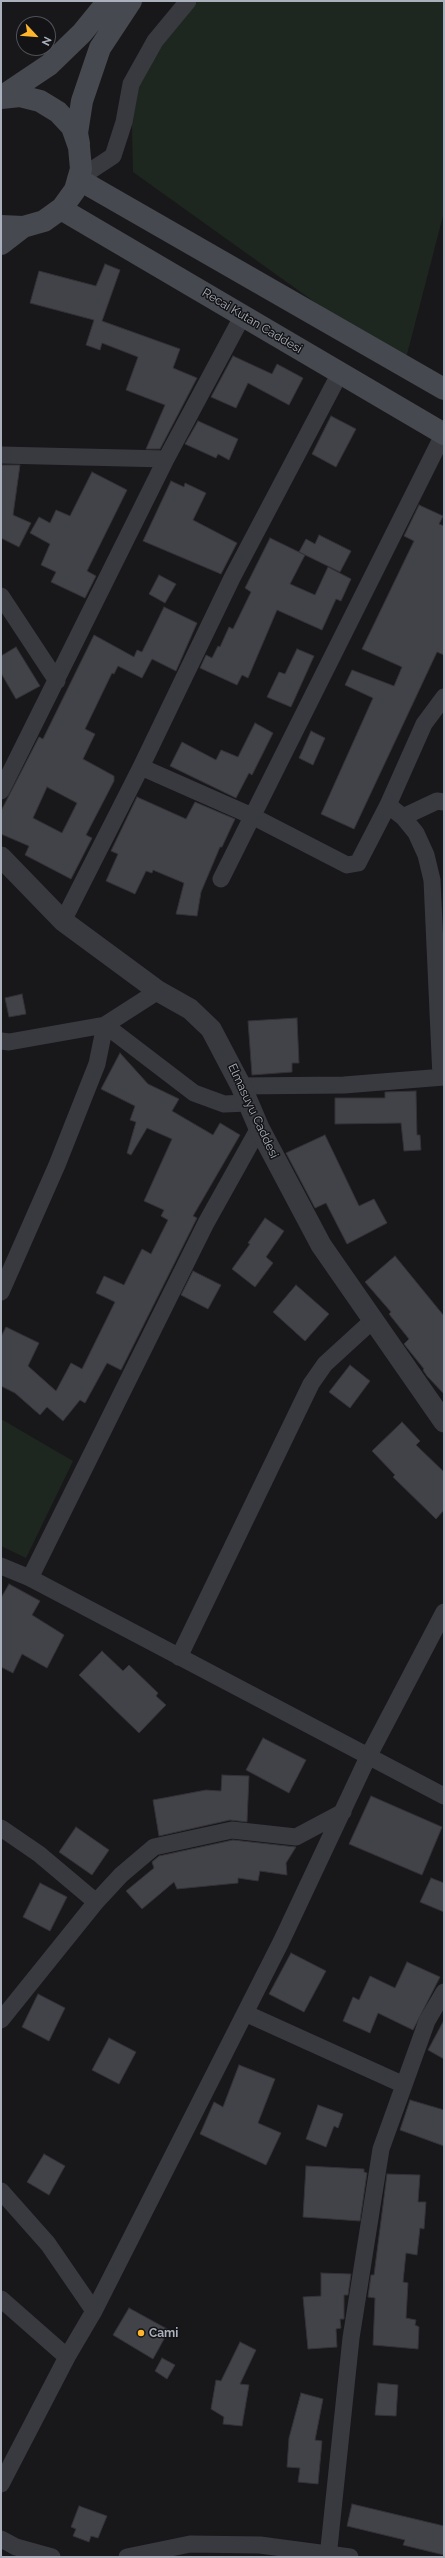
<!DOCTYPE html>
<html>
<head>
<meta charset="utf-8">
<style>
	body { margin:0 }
	#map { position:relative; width:445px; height:2558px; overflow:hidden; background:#18181b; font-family:Raleway,sans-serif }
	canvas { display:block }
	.frame { position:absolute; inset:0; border:2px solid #aab0bc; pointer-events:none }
	.north { position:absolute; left:16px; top:16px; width:40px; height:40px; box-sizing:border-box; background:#131316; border:1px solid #4f5258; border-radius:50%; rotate:116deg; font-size:11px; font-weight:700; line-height:16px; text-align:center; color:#aab0bc }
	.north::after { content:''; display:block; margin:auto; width:14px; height:18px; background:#ffb52c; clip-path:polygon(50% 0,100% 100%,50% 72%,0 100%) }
</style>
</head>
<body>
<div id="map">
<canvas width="445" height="2558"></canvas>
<div class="frame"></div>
<div class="north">N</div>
</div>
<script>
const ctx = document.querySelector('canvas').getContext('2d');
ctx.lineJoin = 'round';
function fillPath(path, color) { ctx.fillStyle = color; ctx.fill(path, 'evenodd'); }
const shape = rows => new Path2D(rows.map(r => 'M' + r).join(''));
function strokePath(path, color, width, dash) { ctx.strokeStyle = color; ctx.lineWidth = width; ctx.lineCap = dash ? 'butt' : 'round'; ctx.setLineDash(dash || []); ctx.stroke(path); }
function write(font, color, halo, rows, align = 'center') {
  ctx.font = font + ' Raleway,sans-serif'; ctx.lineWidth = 3; ctx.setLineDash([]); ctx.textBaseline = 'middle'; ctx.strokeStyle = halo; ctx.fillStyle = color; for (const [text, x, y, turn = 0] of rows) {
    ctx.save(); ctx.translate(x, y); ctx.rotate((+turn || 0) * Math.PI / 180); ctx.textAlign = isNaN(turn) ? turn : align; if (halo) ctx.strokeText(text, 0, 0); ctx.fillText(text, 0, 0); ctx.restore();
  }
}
fillPath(shape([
	[198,1,444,1,444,212,404,366,133,172,131,84],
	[1,1419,73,1461,26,1558,1,1546]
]), '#1e271f');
const building = shape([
	[105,264,120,270,102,321,180,349,173,368,197,378,160,449,146,449,165,405,126,390,138,357,102,343,100,350,86,345,94,320,30,303,39,271,96,286,105,264],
	[233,356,272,374,277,364,303,378,289,405,248,383,236,408,211,397,233,356],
	[331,416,356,429,336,467,312,454,331,416],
	[198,421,238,439,229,460,218,454,216,458,185,444,198,421],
	[1,465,20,465,13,515,31,523,19,547,1,538,1,465],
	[92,472,127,490,87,571,96,576,85,598,51,582,56,572,41,565,50,544,30,533,39,517,50,523,56,510,70,516,92,472],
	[171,481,184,487,185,483,206,493,193,520,237,543,221,574,143,541,171,481],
	[419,505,443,516,439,524,444,526,444,655,437,652,354,829,321,814,373,698,345,685,352,670,394,686,402,667,362,649,414,541,404,536,419,505],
	[319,535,351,551,340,572,299,552,306,539,315,544,319,535],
	[270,538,305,555,290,584,315,595,328,567,351,579,341,601,336,599,322,630,277,610,248,678,242,675,237,685,200,668,206,655,212,658,218,646,220,647,229,627,233,629,251,592,245,588,270,538],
	[159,575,176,584,165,603,149,594,159,575],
	[164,607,197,623,176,671,152,659,142,678,118,666,114,674,112,673,85,729,95,734,83,759,114,776,114,781,86,835,92,838,71,879,25,855,29,846,1,834,1,811,39,737,43,739,94,635,134,657,137,650,142,652,164,607],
	[47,787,77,803,62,833,33,818,47,787],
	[16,647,40,686,16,699,1,673,1,656,16,647],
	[297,649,314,656,291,707,267,697,279,672,285,674,297,649],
	[255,723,273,733,252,775,249,773,236,798,170,766,182,742,216,760,221,750,238,757,255,723],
	[311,731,325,738,313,765,299,758,311,731],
	[137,797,186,819,195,802,235,819,222,847,220,847,201,892,197,916,176,914,184,883,153,870,152,873,146,871,135,894,106,881,118,854,111,851,137,797],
	[22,994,26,1014,9,1017,5,998,22,994],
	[297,1018,299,1063,292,1063,292,1072,252,1075,248,1021,297,1018],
	[120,1053,148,1084,179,1099,172,1111,213,1135,220,1123,240,1135,193,1216,197,1218,121,1370,107,1363,85,1403,80,1400,63,1421,47,1407,40,1415,15,1393,1,1386,1,1337,6,1327,39,1343,28,1366,56,1391,71,1363,82,1369,115,1302,96,1293,104,1276,124,1285,142,1249,151,1254,168,1220,161,1216,164,1210,144,1201,172,1139,147,1128,131,1155,127,1153,136,1122,130,1120,135,1106,101,1089,120,1053],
	[416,1091,417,1135,420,1135,421,1150,404,1151,401,1123,335,1124,335,1098,385,1098,385,1092,416,1091],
	[325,1135,359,1206,374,1199,387,1223,347,1244,326,1203,315,1208,286,1153,325,1135],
	[265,1218,284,1231,266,1257,273,1263,255,1287,232,1269,250,1244,248,1243,265,1218],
	[395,1256,444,1316,444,1394,427,1376,423,1370,424,1369,404,1344,409,1339,389,1314,391,1312,365,1282,395,1256],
	[193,1271,221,1285,208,1309,181,1295,193,1271],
	[296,1285,329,1314,305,1341,273,1312,296,1285],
	[350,1365,370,1381,350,1408,329,1392,350,1365],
	[402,1422,420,1441,416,1445,444,1472,444,1510,436,1519,393,1477,395,1475,372,1451,402,1422],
	[9,1584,40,1601,32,1615,64,1635,47,1668,22,1654,13,1673,1,1667,1,1598,9,1584],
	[102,1651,123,1671,129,1665,158,1693,156,1696,166,1705,139,1733,79,1675,102,1651],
	[263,1738,306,1760,289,1793,246,1770,263,1738],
	[222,1775,249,1776,247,1822,230,1820,159,1836,153,1800,206,1790,221,1791,222,1775],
	[371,1796,442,1827,422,1875,349,1844,371,1796],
	[76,1827,109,1850,92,1875,59,1852,76,1827],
	[233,1840,296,1847,286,1863,287,1875,260,1871,258,1881,238,1878,238,1883,177,1889,174,1882,142,1909,126,1891,154,1868,152,1862,159,1856,233,1840],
	[431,1878,444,1883,444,1912,420,1902,431,1878],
	[40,1883,67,1897,50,1931,23,1917,40,1883],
	[291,1953,326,1971,304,2012,269,1994,291,1953],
	[407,1962,440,1977,413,2030,378,2013,370,2033,343,2021,353,1997,359,2000,370,1976,395,1988,407,1962],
	[38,1994,65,2008,49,2041,22,2027,38,1994],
	[444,2020,444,2059,428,2050,444,2020],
	[109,2038,136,2052,119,2084,92,2070,109,2038],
	[239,2065,275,2079,258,2123,281,2133,266,2165,200,2134,214,2102,223,2107,239,2065],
	[410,2100,444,2110,444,2146,400,2130,410,2100],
	[318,2105,343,2114,338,2128,334,2126,326,2147,306,2139,318,2105],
	[44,2154,65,2166,49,2195,27,2182,44,2154],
	[306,2166,364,2169,364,2172,367,2173,360,2221,303,2217,306,2166],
	[387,2174,420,2175,418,2202,426,2202,424,2229,420,2228,417,2255,406,2253,403,2282,408,2283,406,2318,416,2320,415,2325,419,2327,418,2349,373,2345,375,2298,368,2297,371,2275,374,2275,387,2174],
	[321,2273,351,2274,348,2295,344,2295,344,2319,340,2319,341,2328,336,2329,337,2347,308,2349,303,2297,321,2296,321,2273],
	[129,2308,169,2330,153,2359,113,2335,129,2308],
	[240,2342,256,2350,240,2384,249,2385,242,2426,223,2424,224,2417,211,2409,216,2380,221,2381,240,2342],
	[162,2358,175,2365,167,2379,155,2371,162,2358],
	[378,2383,398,2385,396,2416,375,2415,378,2383],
	[301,2393,323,2399,315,2440,322,2441,318,2484,298,2482,300,2468,287,2467,289,2438,301,2393],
	[352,2504,444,2526,444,2555,403,2545,405,2540,347,2526,352,2504],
	[79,2506,107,2516,98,2538,91,2536,89,2542,73,2536,76,2529,71,2527,79,2506]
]);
fillPath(building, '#424348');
strokePath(building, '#323237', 1);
strokePath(shape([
	[78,179,113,156,124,122,131,84,155,41,188,1],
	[1,455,166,459],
	[1,596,57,681],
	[141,767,252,816,347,865,358,863,388,805,424,724,444,697],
	[1,791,166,459,243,315],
	[388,805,403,817,416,833,426,855,432,880,441,1077],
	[403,817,437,801,444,802],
	[221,879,444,433],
	[63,921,141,767,232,578,340,373],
	[1,1041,9,1042,105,1025,194,1093,224,1104,248,1103],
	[241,1086,344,1085,444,1077],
	[1,1292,57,1165,97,1064,105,1025,158,991],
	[1,1566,30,1578,444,1796],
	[30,1578,206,1223,259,1128],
	[179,1657,311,1384,325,1364,372,1321],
	[1,1828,39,1854,96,1902,1,2020],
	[96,1902,121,1875,154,1847,232,1830,296,1837,343,1812],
	[245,2013,404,2085],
	[1,2191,48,2244,94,2311],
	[1,2299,67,2357],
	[1,2484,67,2357,94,2311,281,1942,368,1757,444,1612],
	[1,2539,16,2547,52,2557],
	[127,2557,190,2544,260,2545,350,2557],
	[328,2557,351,2338,381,2149,427,2021,444,1992]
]), '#393a40', 17);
strokePath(shape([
	[1,857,63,921,158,991,190,1009,211,1029,241,1086,259,1128,321,1245,444,1422]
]), '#393a40', 21);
strokePath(shape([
	[1,97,49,65,82,33,108,1],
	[1,98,20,96,40,101,58,112,72,127,79,147,81,169,75,190,62,208,44,221,23,227,1,226],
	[79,144,77,133,82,101,100,48,131,1],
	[78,179,444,389],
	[61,209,444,434],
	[1,244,23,227]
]), '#474950', 22);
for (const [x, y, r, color] of [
	[141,2333,4,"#ffb52c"]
]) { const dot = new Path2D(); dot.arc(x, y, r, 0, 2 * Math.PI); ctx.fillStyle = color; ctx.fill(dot); strokePath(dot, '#131316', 1.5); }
write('12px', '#aab0bc', '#131316', [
	["Recai Kutan Caddesi",252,321,31],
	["Elmasuyu Caddesi",253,1111,65]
]);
write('bold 12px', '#aab0bc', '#131316', [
	["Cami",149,2333]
], 'left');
</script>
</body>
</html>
